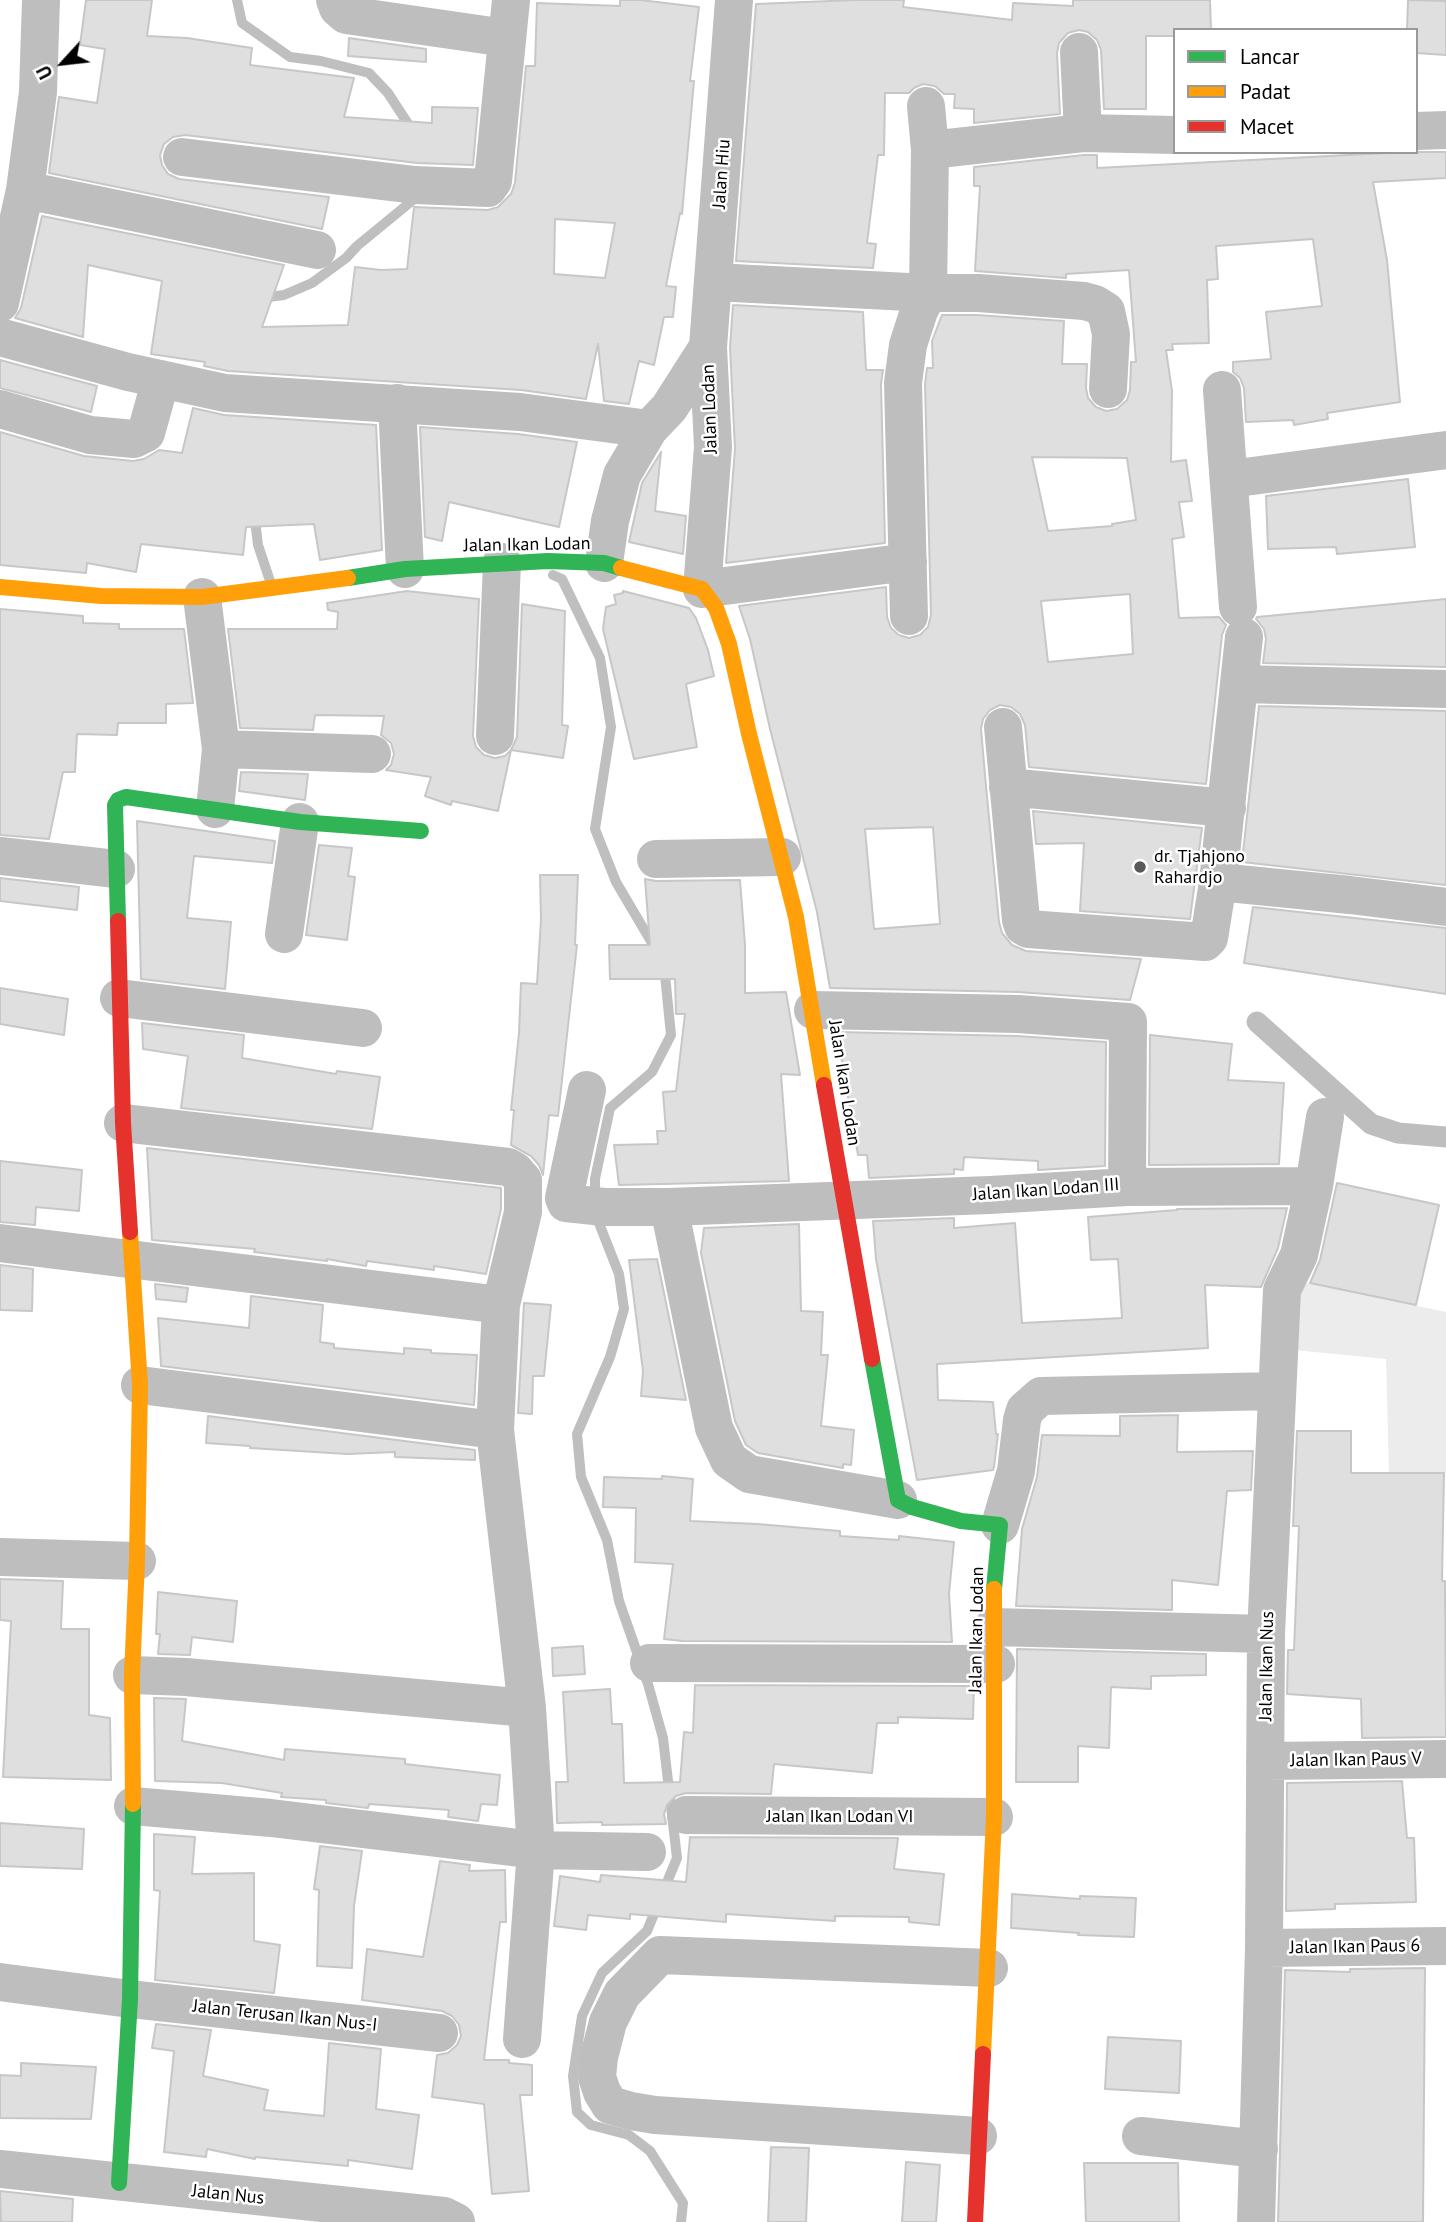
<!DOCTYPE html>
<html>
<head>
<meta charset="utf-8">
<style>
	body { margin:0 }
	#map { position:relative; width:1446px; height:2222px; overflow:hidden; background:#fff; font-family:"PT Sans",sans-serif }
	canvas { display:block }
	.legend { position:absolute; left:1173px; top:28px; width:245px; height:126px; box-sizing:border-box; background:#fff; border:2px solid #999; margin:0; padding:9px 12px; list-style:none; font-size:21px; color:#000 }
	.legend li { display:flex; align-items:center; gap:14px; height:35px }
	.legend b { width:35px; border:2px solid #999 }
	.north { position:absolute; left:28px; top:28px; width:70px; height:70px; -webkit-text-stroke:5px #fff; paint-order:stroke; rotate:243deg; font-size:19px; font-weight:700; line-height:28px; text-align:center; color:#000 }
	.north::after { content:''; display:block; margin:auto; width:24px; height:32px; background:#000; clip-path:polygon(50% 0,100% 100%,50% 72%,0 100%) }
</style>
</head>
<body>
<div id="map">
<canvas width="1446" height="2222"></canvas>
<ul class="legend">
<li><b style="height:9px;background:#30b455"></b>Lancar</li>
<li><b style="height:9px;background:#ff9f0a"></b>Padat</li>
<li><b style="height:9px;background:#e5322d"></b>Macet</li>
</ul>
<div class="north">U</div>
</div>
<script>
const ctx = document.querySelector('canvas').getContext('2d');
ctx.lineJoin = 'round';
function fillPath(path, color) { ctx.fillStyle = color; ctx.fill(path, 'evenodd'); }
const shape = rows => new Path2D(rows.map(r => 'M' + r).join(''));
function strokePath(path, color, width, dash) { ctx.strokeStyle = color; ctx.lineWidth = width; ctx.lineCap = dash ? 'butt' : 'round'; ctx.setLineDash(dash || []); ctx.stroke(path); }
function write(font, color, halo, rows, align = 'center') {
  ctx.font = font + ' "PT Sans",sans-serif'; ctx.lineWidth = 5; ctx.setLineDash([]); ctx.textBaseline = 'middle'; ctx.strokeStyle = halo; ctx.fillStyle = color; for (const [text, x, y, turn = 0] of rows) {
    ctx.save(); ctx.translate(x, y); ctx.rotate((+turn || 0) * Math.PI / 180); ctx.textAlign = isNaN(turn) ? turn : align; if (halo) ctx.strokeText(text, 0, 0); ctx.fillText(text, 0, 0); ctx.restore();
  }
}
fillPath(shape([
	[1307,1283,1446,1312,1446,1473,1389,1473,1386,1359,1294,1350,1296,1296]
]), '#ececec');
strokePath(shape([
	[237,0,242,23,290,57,321,61,369,73,388,93,414,133],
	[261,298,284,295,312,283,346,258,357,246,413,200,415,194],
	[254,512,258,545,270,581],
	[553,575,562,579,600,658,611,727,595,829,616,882,655,948],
	[664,965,671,1035,652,1072,610,1108,595,1179,595,1213,619,1274,624,1309,610,1357,577,1434,581,1477,607,1540,619,1601,648,1684,663,1738,677,1858,647,1931,602,1973,582,2016,573,2076,577,2112,591,2125,629,2135,650,2151,683,2203,681,2222]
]), '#bfbfbf', 10);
const building = shape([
	[86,0,152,0,147,36,187,38,252,48,250,65,354,78,344,117,432,123,432,107,478,108,473,165,417,163,185,135,173,137,164,144,160,155,162,165,168,174,179,179,329,197,322,229,49,173,59,97,97,103,105,49,80,45,86,0],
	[620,0,640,0,699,7,690,81,694,81,682,214,680,213,666,286,676,287,673,317,664,317,654,365,639,361,629,404,604,401,598,344,586,399,521,390,228,371,204,366,205,362,151,354,162,281,88,265,83,337,15,318,21,308,42,216,284,265,262,327,348,325,355,267,381,270,407,269,414,207,488,210,498,207,511,194,515,183,526,66,535,66,537,3,620,6,620,0],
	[555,219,615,223,605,278,554,274,555,219],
	[855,0,904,0,903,7,1012,20,1013,3,1073,6,1073,0,1210,0,1211,30,1175,30,1175,36,1146,36,1146,109,1104,109,1101,50,1097,40,1088,32,1079,30,1068,33,1059,43,1057,53,1060,114,974,123,974,109,954,108,955,94,944,94,935,86,923,84,914,88,909,93,885,93,884,155,878,155,867,243,876,244,873,268,736,261,756,4,855,0],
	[1408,0,1446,1,1446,55,1416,53,1416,30,1407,30,1408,0],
	[349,38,426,49,426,62,348,56,349,38],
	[1406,152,1446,152,1446,178,1373,182,1387,260,1400,402,1327,413,1328,419,1294,425,1293,420,1246,422,1244,388,1240,378,1233,372,1233,362,1271,359,1266,312,1322,306,1313,239,1216,246,1218,279,1207,280,1209,343,1172,344,1173,350,1166,350,1172,391,1171,462,1186,460,1192,501,1179,502,1184,537,1172,539,1179,618,1219,617,1226,625,1222,635,1206,784,1029,767,1025,725,1020,714,1011,707,1000,705,990,710,983,719,981,729,986,786,999,922,1002,933,1012,945,1026,951,1141,959,1130,1000,1018,992,830,988,817,912,770,729,750,639,739,606,886,587,887,617,891,628,899,635,909,638,920,635,928,627,931,615,925,384,927,368,933,368,932,341,942,315,977,315,1064,321,1062,364,1087,364,1086,388,1088,398,1096,407,1106,411,1117,409,1127,400,1130,390,1131,362,1136,362,1129,270,1066,274,1066,278,975,271,980,186,974,186,974,167,1084,155,1097,155,1097,168,1406,152],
	[1032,457,1127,458,1136,520,1112,524,1112,526,1048,531,1032,457],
	[1130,594,1133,654,1048,662,1041,601,1130,594],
	[933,827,940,924,874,929,865,829,933,827],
	[733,305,863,312,866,370,883,370,881,384,885,543,726,563,735,449,730,347,733,305],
	[0,360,97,386,91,412,0,388,0,360],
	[193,408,224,415,376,425,382,550,320,560,314,524,246,527,243,555,141,544,136,572,87,563,86,573,0,565,0,432,84,456,133,461,144,459,159,450,182,453,193,408],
	[420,427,518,434,577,442,559,527,449,502,442,541,425,537,420,427],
	[661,452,655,511,686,516,683,554,629,542,642,483,661,452],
	[1408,479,1415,547,1337,554,1336,547,1268,549,1266,496,1408,479],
	[407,591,479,599,473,736,476,747,484,755,495,758,505,756,511,750,498,811,452,801,451,805,425,796,431,777,386,770,391,765,394,754,391,743,381,735,384,716,315,715,313,730,240,728,228,629,337,629,338,612,328,610,327,603,407,591],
	[623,591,689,608,696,618,708,650,714,676,686,684,697,747,634,759,603,629,606,607,616,604,614,595,623,593,623,591],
	[1446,599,1446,667,1263,663,1266,639,1264,629,1256,619,1257,617,1446,599],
	[522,604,565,611,562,725,568,726,563,758,511,750,517,737,522,604],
	[0,609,83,616,83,623,119,624,119,629,184,629,193,703,166,704,166,723,118,723,117,735,77,734,75,772,63,772,49,839,0,835,0,609],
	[1259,706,1446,711,1446,885,1242,862,1259,706],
	[241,772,308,774,305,800,239,791,241,772],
	[1033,811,1202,828,1190,919,1080,911,1084,843,1036,844,1033,811],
	[137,821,275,841,272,863,194,856,187,918,231,922,225,989,141,979,137,821],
	[319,845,352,848,348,876,355,877,347,940,306,935,319,845],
	[540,875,578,875,575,945,577,945,558,1116,549,1115,543,1175,539,1165,531,1156,511,1145,514,1110,511,1110,519,1033,521,983,537,984,541,920,540,875],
	[0,878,79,887,77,910,0,901,0,878],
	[645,879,656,881,740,880,745,945,745,993,786,992,800,1075,781,1074,789,1181,619,1185,614,1145,658,1144,657,1131,666,1131,663,1092,676,1091,685,1014,676,1014,675,979,610,979,609,945,650,945,645,879],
	[1253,907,1446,928,1446,994,1244,963,1253,907],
	[0,988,68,999,64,1035,0,1024,0,988],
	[142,1023,244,1035,242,1058,336,1074,337,1071,380,1077,372,1129,181,1108,188,1056,143,1049,142,1023],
	[837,1032,1017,1036,1106,1042,1105,1166,1038,1170,1038,1161,964,1157,963,1170,954,1169,954,1174,869,1178,867,1155,858,1155,837,1032],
	[1150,1035,1232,1044,1228,1080,1284,1083,1279,1164,1149,1165,1150,1035],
	[147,1148,501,1188,501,1209,486,1274,434,1266,434,1270,367,1261,366,1266,327,1259,327,1261,254,1252,255,1249,152,1240,147,1148],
	[0,1161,82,1170,79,1211,36,1207,35,1225,0,1222,0,1161],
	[1337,1183,1439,1205,1416,1305,1310,1283,1320,1260,1337,1183],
	[1287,1208,1278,1248,1261,1287,1205,1285,1208,1348,937,1364,938,1400,993,1402,996,1434,998,1434,994,1467,993,1470,917,1480,876,1259,873,1221,954,1218,954,1228,1015,1223,1022,1323,1122,1318,1118,1259,1091,1260,1088,1217,1177,1210,1177,1209,1287,1208],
	[799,1224,801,1311,823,1312,821,1355,828,1355,821,1426,854,1430,851,1465,843,1464,843,1468,758,1453,746,1445,735,1421,701,1253,704,1228,799,1224],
	[657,1259,686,1400,641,1396,643,1371,629,1260,657,1259],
	[0,1265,33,1269,32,1311,0,1310,0,1265],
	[155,1284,188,1288,186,1302,156,1299,155,1284],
	[251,1296,323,1305,320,1342,334,1344,334,1348,404,1354,404,1348,431,1350,431,1353,477,1355,474,1405,161,1366,158,1318,249,1328,251,1296],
	[524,1303,551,1305,544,1376,533,1376,532,1414,518,1413,524,1303],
	[1178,1415,1177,1452,1253,1451,1251,1490,1227,1491,1218,1585,1172,1580,1172,1610,1016,1606,1022,1529,1037,1477,1042,1435,1120,1436,1120,1416,1178,1415],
	[208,1416,475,1450,475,1460,395,1457,395,1452,347,1454,250,1448,250,1446,206,1443,208,1416],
	[1297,1431,1351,1431,1351,1473,1444,1473,1442,1581,1445,1581,1446,1737,1362,1738,1361,1699,1287,1694,1288,1650,1294,1650,1299,1526,1293,1526,1297,1431],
	[662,1476,693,1479,690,1521,757,1524,840,1531,840,1536,899,1540,899,1536,954,1542,949,1594,952,1642,683,1641,664,1639,673,1564,635,1562,636,1508,603,1507,604,1477,662,1479,662,1476],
	[0,1579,63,1581,61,1629,89,1629,89,1715,110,1718,111,1780,3,1777,11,1621,0,1620,0,1579],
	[158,1592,237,1601,233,1642,192,1637,190,1655,158,1654,160,1634,156,1634,158,1592],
	[583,1646,585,1674,553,1676,552,1648,583,1646],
	[1017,1649,1206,1654,1206,1675,1151,1676,1151,1689,1111,1687,1109,1748,1078,1746,1078,1782,1016,1782,1017,1649],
	[695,1685,974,1686,973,1719,898,1717,898,1723,877,1723,872,1773,774,1764,771,1794,686,1793,676,1796,667,1805,664,1814,666,1824,602,1825,602,1822,557,1823,556,1782,568,1782,563,1692,610,1689,612,1724,622,1724,624,1783,680,1782,684,1732,693,1733,695,1685],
	[154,1698,186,1699,182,1741,284,1760,285,1749,405,1759,405,1764,500,1775,497,1805,481,1804,478,1821,448,1817,449,1810,369,1804,368,1808,326,1803,326,1800,281,1797,282,1793,222,1783,155,1781,154,1698],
	[1402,1781,1407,1838,1414,1838,1416,1902,1335,1904,1335,1909,1286,1911,1287,1783,1402,1781],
	[0,1823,84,1829,82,1869,0,1866,0,1823],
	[154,1834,195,1837,192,1874,254,1873,254,1941,280,1945,274,1993,155,1980,160,1891,154,1890,154,1834],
	[690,1837,898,1838,894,1869,944,1874,939,1925,909,1922,909,1917,835,1916,835,1921,726,1914,726,1922,630,1914,630,1919,588,1915,586,1930,554,1926,560,1876,600,1882,601,1875,686,1882,690,1837],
	[320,1846,362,1851,354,1906,352,1968,317,1966,319,1890,314,1889,320,1846],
	[440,1861,470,1865,469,1871,505,1870,506,1922,500,1922,484,2060,509,2060,509,2063,532,2065,532,2095,520,2095,529,2191,492,2194,484,2104,432,2097,437,2055,448,2053,457,2045,461,2036,459,2025,452,2016,442,2011,362,2000,367,1949,423,1957,440,1861],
	[1012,1894,1080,1899,1080,1896,1136,1898,1134,1937,1078,1935,1079,1933,1011,1928,1012,1894],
	[1425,1968,1423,2222,1278,2222,1285,1970,1350,1972,1350,1969,1425,1968],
	[156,2024,211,2030,203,2076,268,2090,264,2110,324,2116,329,2043,381,2049,376,2109,419,2115,412,2169,348,2160,348,2166,255,2157,255,2159,207,2149,206,2157,164,2152,174,2051,152,2048,156,2024],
	[1108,2037,1181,2041,1179,2093,1105,2089,1108,2037],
	[21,2063,96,2067,91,2119,0,2118,0,2075,21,2076,21,2063],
	[771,2147,809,2148,806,2222,768,2222,771,2147],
	[906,2162,940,2165,936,2222,902,2222,906,2162],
	[1084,2163,1178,2163,1179,2222,1086,2222,1084,2163],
	[0,2191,73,2199,72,2222,1,2222,0,2191]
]);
fillPath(building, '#dfdfdf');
strokePath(building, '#c7c7c7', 2);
strokePath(shape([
	[1257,1022,1371,1124,1398,1133,1446,1137]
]), '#bebebe', 21);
strokePath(shape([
	[335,0,338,8,346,15,506,38],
	[734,0,708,347,713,447,702,589,908,562],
	[1079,52,1083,133],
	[1416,131,1446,130],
	[930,150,1083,133,1175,135],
	[182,157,415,185,488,188,493,181,511,0],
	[25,190,317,250],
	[714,282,928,293,978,293,1084,301,1095,304,1106,311,1111,334,1108,389],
	[0,303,25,190,38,92,41,0],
	[0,337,128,372,225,393,520,412,649,429],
	[1222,390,1238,607],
	[397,403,405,569],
	[0,409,90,435,134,439,146,433,161,379],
	[1230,479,1446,450],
	[604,563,610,521,622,475,649,429,669,408,708,347],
	[202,597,221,749,215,809],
	[909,616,903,383,908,345,919,311,928,293,930,150,926,106],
	[1240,684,1446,689],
	[1003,727,1021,920,1023,926,1028,929,1205,942,1209,938,1218,882,1244,637],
	[495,736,502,562],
	[221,749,372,754],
	[1008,787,1227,808],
	[0,856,116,869],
	[656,859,782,857],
	[1218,882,1350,895,1446,907],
	[284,934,300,822],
	[119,998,363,1028],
	[587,1090,564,1198,566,1203,604,1207,669,1207,990,1195,1127,1187,1128,1022,1018,1014,813,1010],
	[123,1123,508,1167,515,1171,523,1180,523,1212,501,1305,495,1430,527,1708,536,1850,522,2039],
	[1127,1187,1314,1186],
	[669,1207,714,1428,729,1460,749,1474,898,1500],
	[0,1243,501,1305],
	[140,1385,495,1430],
	[1000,1525,1016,1471,1022,1420,1025,1410,1041,1396,1277,1391],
	[0,1557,137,1561],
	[993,1627,1266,1634],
	[649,1663,996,1664],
	[132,1675,186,1677,527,1708],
	[1265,1761,1446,1759],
	[133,1806,271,1818,536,1850,647,1852],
	[686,1815,994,1817],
	[1264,1948,1446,1946],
	[0,1982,130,1999,439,2033],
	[978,2136,655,2115,631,2111,610,2105,602,2092,597,2077,599,2057,608,2022,622,1994,660,1955,989,1968],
	[1141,2136,1259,2149],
	[0,2169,444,2216,456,2222],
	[1256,2222,1264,1948,1266,1634,1282,1290,1299,1255,1314,1186,1325,1117]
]), '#bebebe', 38);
strokePath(shape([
	[348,578,405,569,548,561,604,563,621,568],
	[118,921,115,805,118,800,126,797,300,822,421,831],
	[872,1359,898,1500,912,1507,961,1521,1000,1525,994,1589],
	[119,2183,130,1999,133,1804]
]), '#30b455', 16);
strokePath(shape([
	[621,568,702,589,716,608,729,644,749,734,796,917,824,1085],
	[0,587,101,596,202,597,348,578],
	[130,1232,140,1385,137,1561,132,1675,133,1804],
	[983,2054,994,1817,994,1589]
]), '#ff9f0a', 16);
strokePath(shape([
	[118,921,123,1123,130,1232],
	[824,1085,872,1359],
	[975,2222,983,2054]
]), '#e5322d', 16);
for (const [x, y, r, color] of [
	[1140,867,7,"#595959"]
]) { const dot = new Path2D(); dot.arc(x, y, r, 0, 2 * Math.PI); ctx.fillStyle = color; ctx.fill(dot); strokePath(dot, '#fff', 2.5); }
write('18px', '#000', '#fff', [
	["Jalan Hiu",722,174,-86],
	["Jalan Lodan",710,409,-92],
	["Jalan Ikan Lodan",527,545,-1],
	["Jalan Ikan Lodan",844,1083,81],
	["Jalan Ikan Lodan III",1046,1190,-4],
	["Jalan Ikan Lodan",977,1630,-89],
	["Jalan Ikan Nus",1267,1666,-89],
	["Jalan Ikan Paus V",1356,1760,-1],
	["Jalan Ikan Lodan VI",840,1817],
	["Jalan Ikan Paus 6",1355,1947,-1],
	["Jalan Terusan Ikan Nus-I",285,2016,6],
	["Jalan Nus",228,2195,6]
]);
write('18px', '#000', '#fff', [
	["dr. Tjahjono",1154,857],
	["Rahardjo",1154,878]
], 'left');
</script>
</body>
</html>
